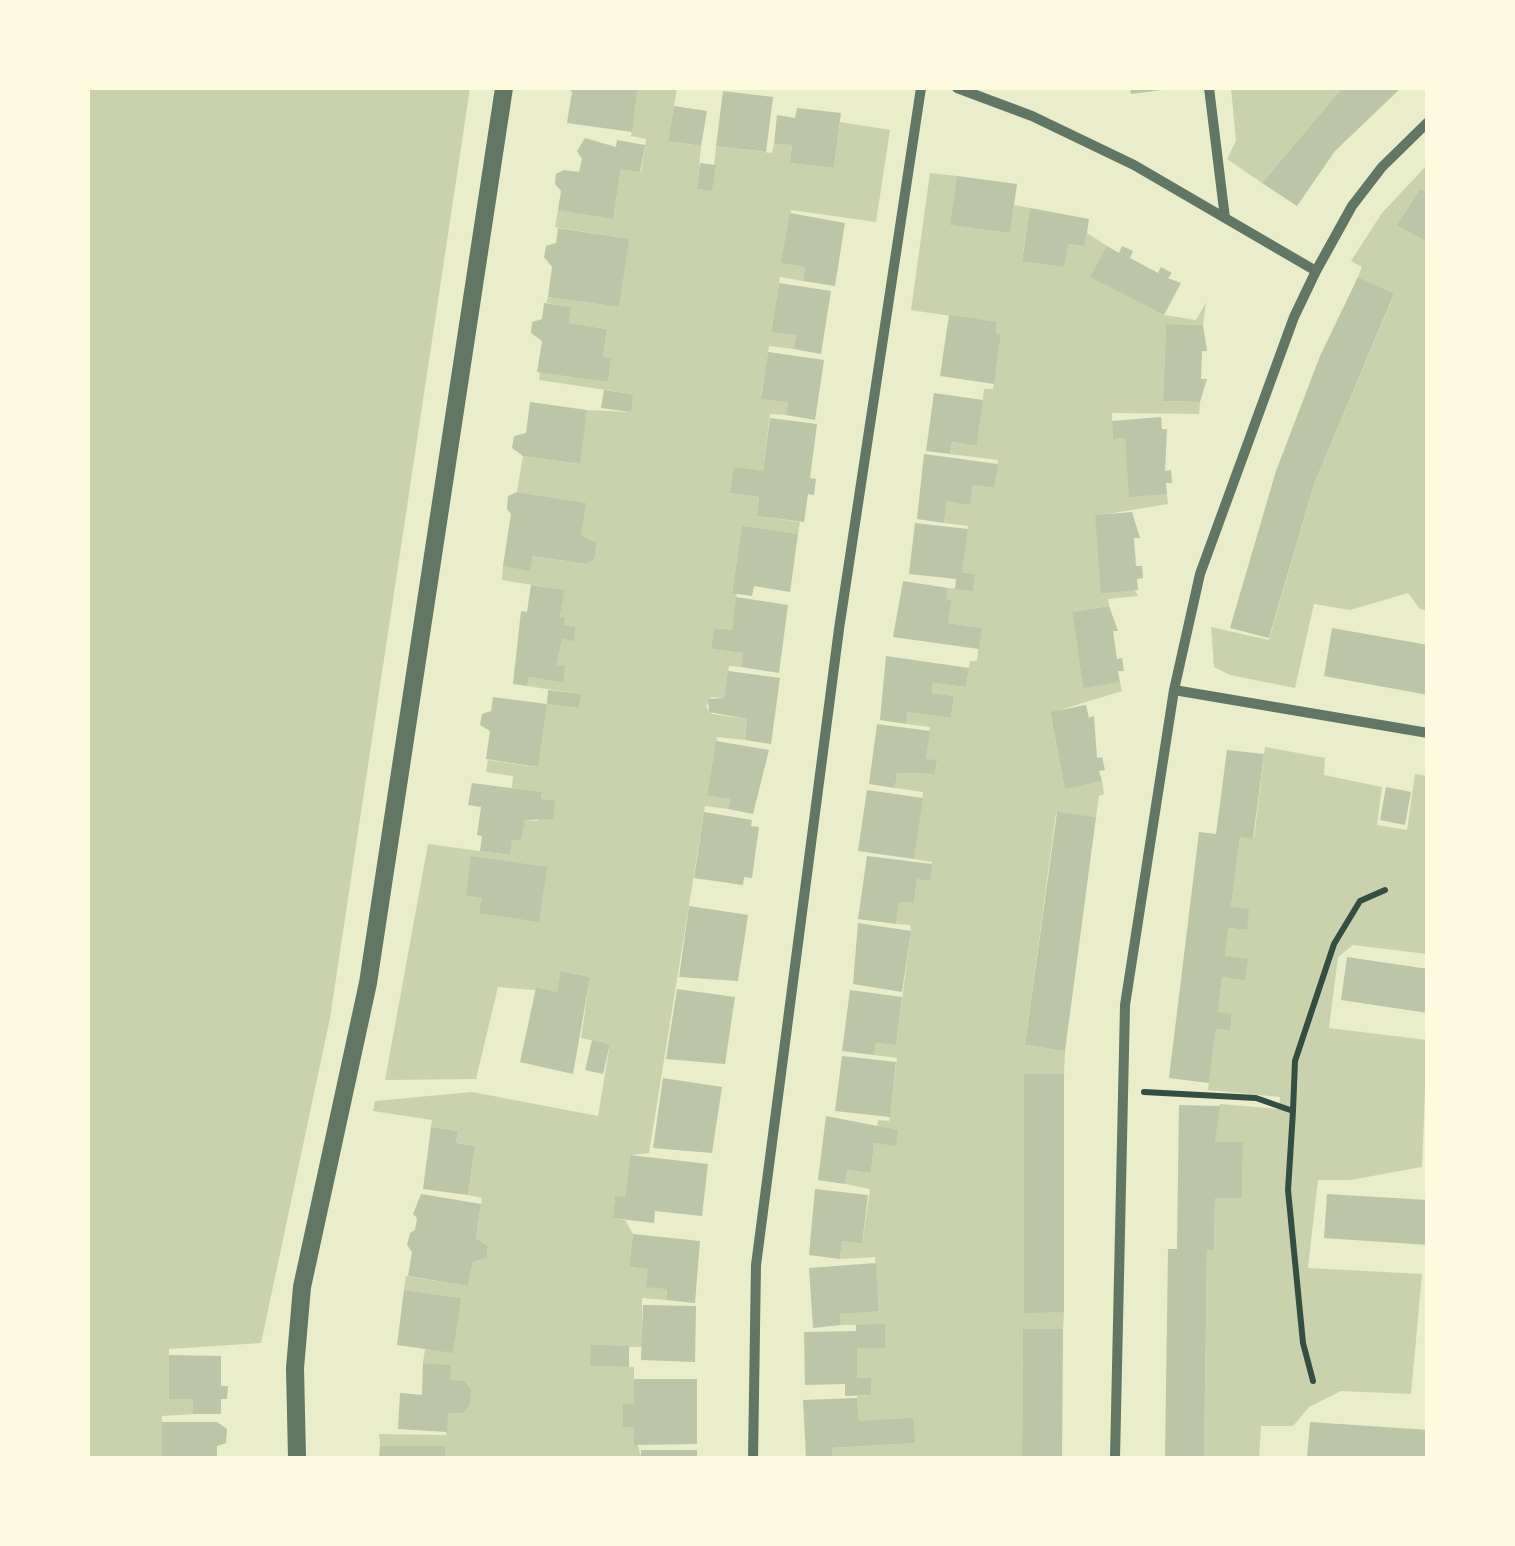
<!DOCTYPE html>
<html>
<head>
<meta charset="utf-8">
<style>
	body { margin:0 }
	#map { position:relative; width:1515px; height:1546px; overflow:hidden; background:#e9edc9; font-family:Helvetica,sans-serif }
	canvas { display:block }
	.frame { position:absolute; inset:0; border:90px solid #fefae0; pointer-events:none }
</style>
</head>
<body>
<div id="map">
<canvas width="1515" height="1546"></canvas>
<div class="frame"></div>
</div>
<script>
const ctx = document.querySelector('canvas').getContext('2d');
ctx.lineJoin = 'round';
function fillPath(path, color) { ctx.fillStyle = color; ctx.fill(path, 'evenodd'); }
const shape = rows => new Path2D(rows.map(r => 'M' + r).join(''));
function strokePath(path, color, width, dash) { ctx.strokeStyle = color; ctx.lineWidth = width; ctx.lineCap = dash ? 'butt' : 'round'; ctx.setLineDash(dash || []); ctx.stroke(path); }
fillPath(shape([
	[88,88,470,88,330,1018,261,1343,169,1349,169,1398,193,1399,193,1414,162,1416,162,1456,154,1458,88,1458],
	[638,88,677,88,668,141,701,146,697,189,712,190,716,146,772,153,774,144,792,145,790,163,834,168,840,122,890,130,876,222,791,210,782,263,805,267,803,281,780,277,771,331,796,335,794,349,769,346,761,398,788,402,786,415,770,414,763,471,734,468,731,493,759,497,757,516,800,522,798,534,742,527,732,592,737,593,732,630,714,628,711,649,743,653,741,667,729,666,724,698,711,697,706,707,712,714,747,719,745,740,717,737,707,794,730,799,728,809,705,806,649,1153,630,1155,625,1197,615,1197,613,1218,625,1220,633,1234,629,1267,648,1269,667,1289,666,1300,642,1298,642,1347,591,1346,591,1366,634,1367,634,1404,623,1404,623,1426,634,1427,641,1458,445,1458,444,1446,380,1446,379,1434,446,1435,450,1365,423,1363,425,1349,453,1352,460,1298,404,1290,406,1276,468,1286,473,1262,487,1258,488,1246,476,1238,482,1198,468,1195,475,1146,456,1143,458,1131,431,1127,432,1120,373,1111,375,1101,472,1092,598,1116,610,1044,581,1038,590,977,562,971,557,992,498,987,476,1079,385,1080,428,844,509,855,512,840,521,841,525,820,538,821,542,793,512,788,513,776,486,772,488,760,537,767,547,704,579,708,580,694,527,686,529,677,563,681,566,667,557,665,562,639,574,640,576,628,564,625,560,617,563,590,502,580,503,566,530,570,533,556,586,564,594,560,597,543,581,535,585,503,517,492,523,456,579,464,587,410,630,412,633,394,539,380,540,372,608,382,611,358,603,357,607,329,569,323,571,307,546,303,548,297,619,307,628,239,555,227,558,210,613,218,621,169,641,172,646,139,631,136],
	[1231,88,1342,88,1262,183,1227,159,1236,141],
	[1427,165,1427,193,1420,189,1398,224,1427,243,1427,611,1420,609,1408,593,1350,610,1314,604,1295,688,1230,675,1214,667,1211,627,1269,640,1314,484,1394,295,1358,277,1362,267,1351,261,1382,213],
	[930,173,957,176,951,225,1010,233,1014,205,1030,208,1022,260,1068,244,1085,246,1087,233,1107,246,1091,277,1164,315,1196,320,1206,303,1203,325,1166,324,1163,401,1200,402,1199,414,1112,413,1113,439,1125,438,1130,496,1167,494,1168,504,1095,516,1138,596,1108,599,1109,606,1072,612,1083,687,1120,682,1122,691,1050,713,1065,788,1102,781,1104,794,1099,796,1096,817,1056,813,1025,1045,1065,1051,1064,1074,1024,1074,1024,1312,1064,1312,1063,1329,1023,1329,1022,1458,832,1458,832,1448,915,1443,859,1421,857,1396,871,1395,857,1378,857,1348,885,1348,885,1325,841,1325,840,1314,879,1310,875,1257,840,1259,842,1241,862,1244,870,1189,845,1184,847,1170,871,1173,874,1143,896,1145,877,1127,878,1120,889,1121,897,1058,874,1055,876,1043,896,1045,911,931,910,925,896,924,899,902,914,903,917,879,930,880,932,862,914,859,923,792,895,788,897,773,935,774,937,761,926,759,930,727,906,724,908,712,951,718,954,696,932,693,933,683,966,687,970,661,977,661,981,628,948,623,952,600,946,599,948,588,973,590,975,574,962,572,968,526,944,523,947,501,970,504,973,485,994,488,998,460,950,454,952,442,977,446,984,389,993,389,1001,335,996,334,997,323,911,310],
	[1265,747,1325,758,1324,775,1382,787,1377,825,1407,830,1415,774,1427,776,1427,954,1353,945,1338,957,1329,1028,1427,1040,1422,1167,1350,1180,1318,1180,1308,1268,1422,1274,1411,1394,1341,1391,1309,1407,1293,1426,1261,1426,1259,1458,1230,1458,1204,1457,1207,1250,1214,1249,1215,1198,1242,1198,1243,1143,1215,1142,1216,1113,1220,1104,1279,1109,1280,1097,1208,1090,1216,1029,1229,1031,1232,1015,1218,1012,1222,977,1245,979,1225,956,1228,928,1247,930,1231,907,1240,837,1254,838]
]), '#cad2ad');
fillPath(shape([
	[567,88,638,88,632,132,567,123,572,92],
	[1130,88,1162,88,1162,90,1131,94],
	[1342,88,1401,88,1335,151,1297,206,1262,183],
	[723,91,773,97,766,152,716,146],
	[674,106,707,111,701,146,668,141],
	[797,108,841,113,834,168,790,163,792,145,774,144,777,115,795,118],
	[585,138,616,147,617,140,645,145,640,172,621,169,613,219,558,210,561,191,555,184,556,174,564,170,579,172,582,159,577,151],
	[700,163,716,165,712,191,697,189],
	[957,176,1017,184,1010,233,950,225],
	[1420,189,1428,193,1428,243,1397,225],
	[1030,208,1089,219,1085,246,1068,244,1064,267,1022,261],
	[790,213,845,223,835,286,803,281,805,267,781,263],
	[558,228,629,239,619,307,548,297,552,267,544,257,546,246,556,243],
	[1107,246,1119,253,1122,246,1133,251,1130,258,1158,273,1161,267,1172,273,1168,278,1181,283,1164,315,1090,277],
	[1358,277,1394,294,1314,484,1269,638,1230,628,1276,471,1320,356],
	[779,283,831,291,821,354,794,349,796,335,771,332],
	[544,303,571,307,569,323,607,329,603,357,611,358,608,382,537,372,542,341,531,333,532,322,542,319],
	[949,315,997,322,996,334,1001,334,994,384,940,376],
	[1166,324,1203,325,1207,351,1202,351,1201,379,1207,379,1200,402,1163,401],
	[768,352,824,360,815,420,786,415,788,402,761,399],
	[604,390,633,394,631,412,601,408],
	[934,393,983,400,977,446,952,442,950,454,926,451],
	[530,402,587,410,580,464,523,456,512,448,514,436,526,433],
	[1161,417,1162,429,1167,429,1165,471,1171,470,1172,483,1166,483,1167,494,1129,497,1125,438,1113,439,1112,421],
	[770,418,817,424,810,478,816,479,814,495,808,494,804,522,757,516,759,497,730,493,734,467,763,471],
	[924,454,998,464,994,488,973,485,970,505,947,501,944,523,917,519],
	[517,492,586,503,581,535,597,543,594,560,586,564,533,556,530,571,503,566,511,514,507,509,508,496],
	[1132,512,1140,538,1134,538,1136,566,1142,566,1143,578,1137,579,1138,590,1101,593,1095,515],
	[915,523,968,529,962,572,975,574,973,591,955,589,956,579,909,574],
	[742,526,798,534,790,592,754,586,752,596,732,593],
	[903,581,948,588,946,599,952,600,948,623,982,628,979,649,893,637],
	[531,585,564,590,560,617,565,618,564,625,576,627,574,641,562,639,557,665,566,666,563,682,529,677,527,686,513,684,521,611,527,612],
	[736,597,788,605,779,673,741,667,743,653,711,649,714,628,732,630],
	[1109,606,1118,631,1113,631,1117,659,1122,658,1124,671,1118,671,1120,682,1083,688,1072,612],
	[1332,628,1428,645,1428,695,1324,676],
	[886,656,969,668,966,687,933,683,932,693,954,696,951,718,908,712,906,724,880,720],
	[728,671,780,678,771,744,745,740,747,719,709,712,708,699,724,698],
	[548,690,581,694,579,708,547,704],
	[493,697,547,704,538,767,486,759,490,731,480,725,482,714,491,711],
	[1086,705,1089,718,1094,716,1097,758,1102,757,1105,770,1099,771,1102,781,1065,789,1050,712],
	[877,724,930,731,926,759,937,760,935,774,897,773,895,788,869,784],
	[716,741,769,750,753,814,728,809,730,799,707,795],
	[1227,750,1264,754,1253,839,1240,837,1231,907,1249,909,1247,930,1228,928,1225,956,1248,959,1245,980,1222,977,1218,1012,1232,1014,1230,1031,1216,1029,1209,1083,1169,1078,1199,832,1216,834],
	[472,783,542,792,541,799,555,801,553,819,525,820,521,841,512,840,510,855,480,851,482,836,477,835,481,807,468,805],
	[1386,787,1411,792,1405,825,1380,820],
	[867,790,923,798,914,859,858,851],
	[704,812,752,820,751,826,759,827,752,878,744,877,743,885,694,878],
	[1057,812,1096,817,1065,1051,1025,1045],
	[471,856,547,867,539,922,479,913,482,898,466,895],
	[867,856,932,864,930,881,917,879,914,903,899,902,896,924,858,919],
	[689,906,748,915,738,981,679,977],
	[858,923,911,931,902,992,853,984],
	[1347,957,1428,969,1428,1013,1341,1000],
	[561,971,590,977,573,1074,520,1062,536,988,557,992],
	[677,989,735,997,725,1064,666,1059],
	[850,990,902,997,896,1045,876,1043,874,1055,842,1051],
	[592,1040,610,1044,603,1074,585,1070],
	[842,1056,896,1062,890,1117,835,1111],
	[1024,1074,1064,1074,1064,1312,1024,1313],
	[663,1078,722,1087,712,1153,653,1148],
	[1179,1105,1220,1106,1215,1142,1243,1142,1242,1198,1215,1198,1214,1250,1207,1250,1204,1457,1165,1456,1168,1249,1177,1249],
	[826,1116,898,1130,896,1146,874,1143,871,1173,847,1170,845,1184,818,1180],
	[431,1127,458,1131,456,1143,475,1146,468,1195,423,1189],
	[630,1155,708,1164,702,1216,655,1211,654,1223,613,1218,615,1196,625,1197],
	[815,1189,868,1195,862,1244,842,1241,840,1259,809,1255],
	[421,1194,481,1204,476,1238,488,1246,487,1258,473,1262,468,1286,408,1276,412,1252,407,1245,410,1233,415,1230,417,1218,413,1214],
	[1327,1194,1428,1200,1428,1245,1324,1238],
	[633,1234,700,1241,695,1303,666,1300,667,1289,646,1287,648,1269,629,1267],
	[876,1263,879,1311,840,1314,841,1325,813,1328,809,1268],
	[404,1290,461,1298,453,1353,397,1345],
	[643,1305,696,1306,695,1362,641,1360],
	[885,1324,885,1348,857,1348,857,1378,871,1378,871,1395,845,1396,845,1384,805,1385,804,1332,856,1331,856,1325],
	[1023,1329,1063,1329,1062,1458,1022,1458],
	[591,1345,629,1346,629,1367,590,1366],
	[169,1355,221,1356,221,1386,228,1386,227,1399,221,1399,221,1414,193,1414,193,1399,169,1399],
	[423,1363,451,1365,450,1380,464,1381,471,1390,470,1405,462,1413,448,1413,447,1432,398,1429,400,1393,422,1395],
	[634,1379,697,1379,697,1444,634,1445,634,1427,623,1427,623,1404,634,1404],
	[857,1398,859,1421,913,1418,915,1443,832,1448,832,1458,806,1458,803,1400],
	[162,1422,217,1422,227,1429,226,1443,217,1446,217,1458,162,1458],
	[1310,1422,1428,1430,1428,1458,1307,1458],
	[380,1446,445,1446,445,1458,379,1458],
	[641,1450,697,1450,697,1458,641,1458]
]), '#bcc5a7');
strokePath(shape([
	[1144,1092,1256,1098,1293,1111,1288,1190,1303,1343,1313,1381],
	[1293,1111,1295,1061,1334,944,1360,901,1385,890]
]), '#344e41', 6);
strokePath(shape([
	[957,88,1032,116,1134,165,1316,271],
	[1209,88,1225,218],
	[1174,690,1428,733],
	[753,1458,756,1265,839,629,921,88],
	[1115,1458,1125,1005,1174,690,1200,574,1294,317,1316,271,1352,206,1382,167,1428,122]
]), '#617663', 10);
strokePath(shape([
	[297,1458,295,1368,302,1287,368,983,504,88]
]), '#617663', 18);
</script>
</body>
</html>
